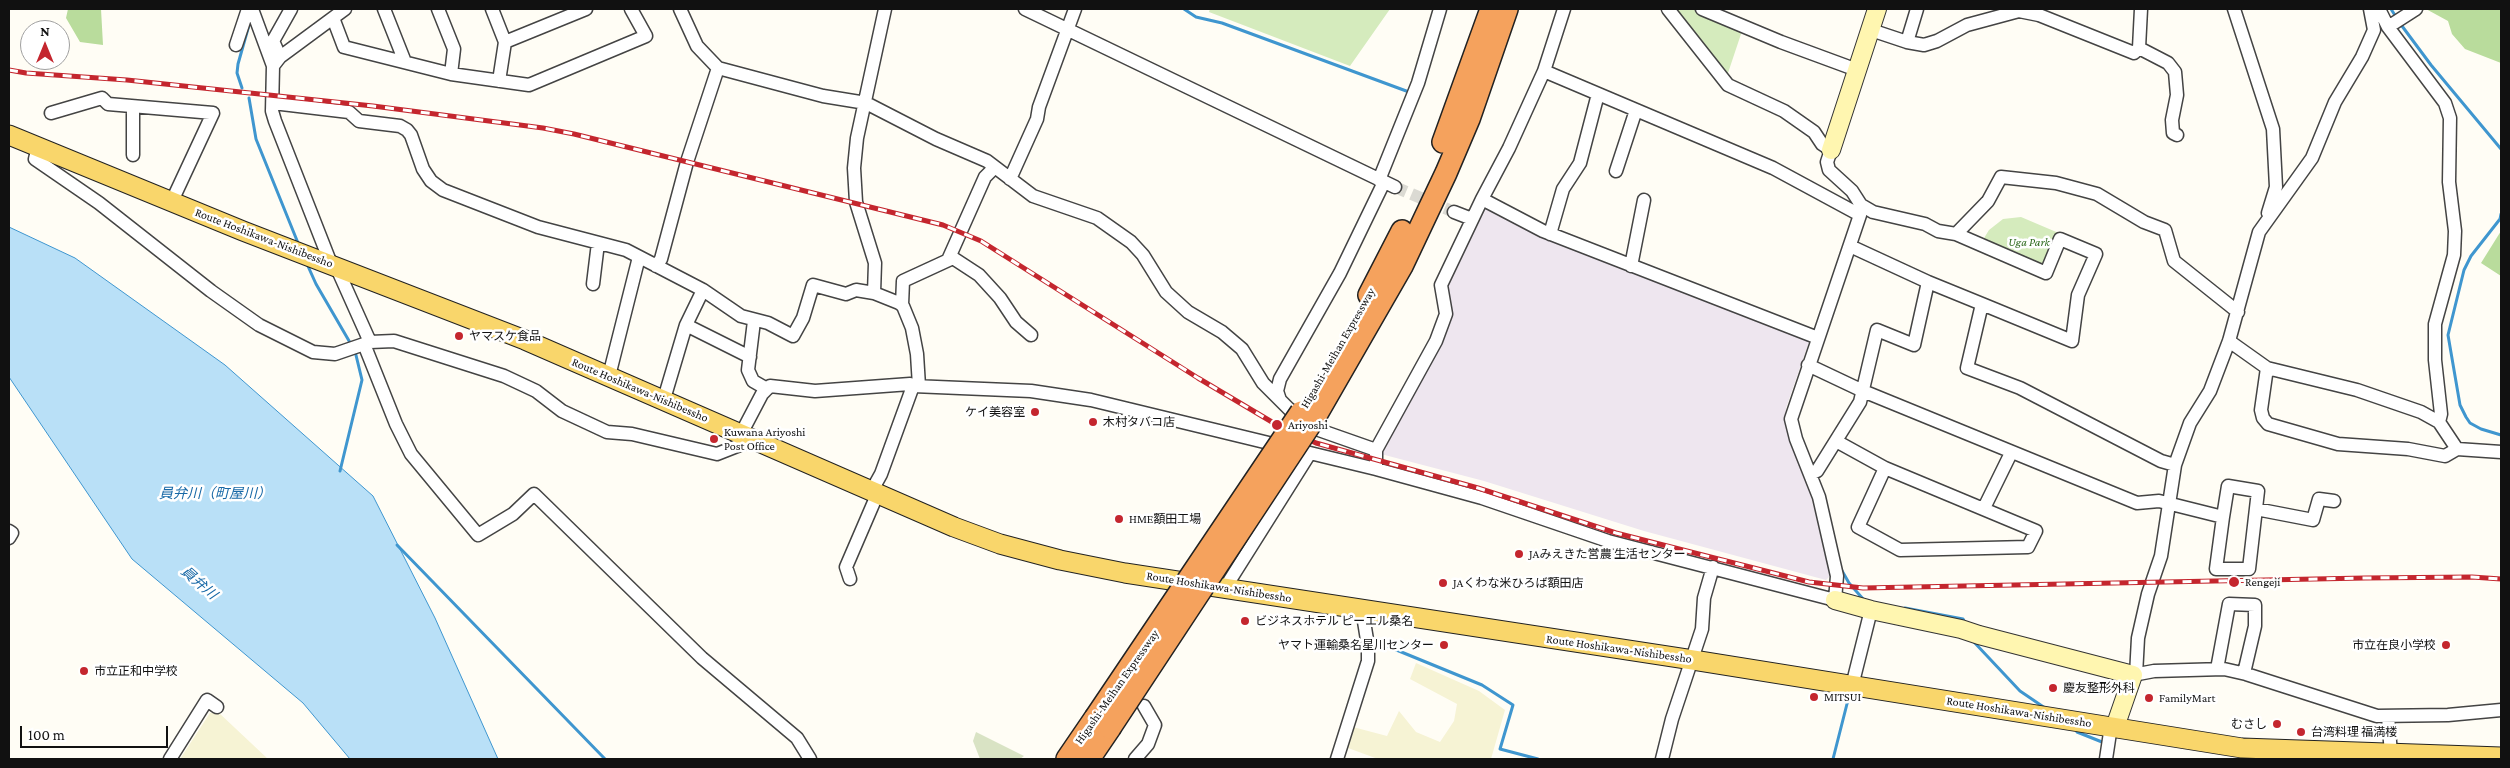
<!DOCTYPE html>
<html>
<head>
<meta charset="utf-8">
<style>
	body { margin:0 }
	#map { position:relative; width:2510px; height:768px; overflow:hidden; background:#fffdf5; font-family:"Crimson Pro",serif }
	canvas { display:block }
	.frame { position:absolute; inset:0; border:10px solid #111; pointer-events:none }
	.north { position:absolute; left:20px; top:20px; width:50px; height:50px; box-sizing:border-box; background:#fff; border:1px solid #a0a0a0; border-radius:50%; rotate:0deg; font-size:14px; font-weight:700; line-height:20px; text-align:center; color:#111 }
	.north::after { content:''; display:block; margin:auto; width:18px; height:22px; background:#c4262e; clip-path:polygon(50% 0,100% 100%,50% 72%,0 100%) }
	.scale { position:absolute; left:20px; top:726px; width:148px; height:22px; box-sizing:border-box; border:2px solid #111; border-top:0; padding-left:6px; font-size:15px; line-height:18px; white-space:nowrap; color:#111; -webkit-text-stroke:4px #fff; paint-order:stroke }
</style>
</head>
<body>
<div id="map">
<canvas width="2510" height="768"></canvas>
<div class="frame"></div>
<div class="north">N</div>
<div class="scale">100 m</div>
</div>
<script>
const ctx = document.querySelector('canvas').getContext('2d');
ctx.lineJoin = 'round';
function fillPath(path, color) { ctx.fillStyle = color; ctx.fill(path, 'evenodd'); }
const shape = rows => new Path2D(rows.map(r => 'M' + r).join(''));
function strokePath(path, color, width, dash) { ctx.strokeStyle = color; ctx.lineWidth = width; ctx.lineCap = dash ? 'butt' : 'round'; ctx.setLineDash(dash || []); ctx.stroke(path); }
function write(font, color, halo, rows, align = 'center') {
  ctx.font = font + ' "Crimson Pro","Noto Sans JP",serif'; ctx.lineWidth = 5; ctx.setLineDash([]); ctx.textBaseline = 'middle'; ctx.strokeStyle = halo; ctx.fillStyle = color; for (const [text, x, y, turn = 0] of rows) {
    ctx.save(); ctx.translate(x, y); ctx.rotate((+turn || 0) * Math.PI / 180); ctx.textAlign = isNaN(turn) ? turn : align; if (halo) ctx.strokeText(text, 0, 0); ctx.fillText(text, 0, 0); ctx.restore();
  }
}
fillPath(shape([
	[1485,209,1491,209,1810,339,1786,408,1785,424,1807,479,1830,576,1826,580,1644,531,1484,481,1377,453,1441,340,1446,286]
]), '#eee6ef');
fillPath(shape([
	[1416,663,1479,691,1505,710,1491,759,1378,759,1348,748,1353,727,1387,736,1399,711,1416,732,1440,742,1454,721,1457,704,1410,679],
	[218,712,268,759,180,759,210,713]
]), '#f6f3d4');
fillPath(shape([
	[1210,9,1390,9,1350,66,1209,12],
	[1679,9,1692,9,1743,28,1727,76,1675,12],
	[2021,217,2061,234,2045,271,1981,243,1989,230,2003,219]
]), '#d5ebbd');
fillPath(shape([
	[68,9,101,9,103,45,80,42,66,18],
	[2426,9,2501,9,2501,63,2465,49,2452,34,2448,21],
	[2501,231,2501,276,2481,263]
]), '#b9dc9c');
fillPath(shape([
	[976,732,1024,756,1020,759,980,759,973,741]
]), '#d9e3c4');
const water = shape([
	[9,227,75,258,225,365,373,496,435,618,498,759,350,759,303,703,132,559,9,377,9,227]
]);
fillPath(water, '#b9e0f7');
strokePath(water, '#3f96cf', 1);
strokePath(shape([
	[1184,9,1196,17,1222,23,1409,92],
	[2391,9,2396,17],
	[2399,22,2431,65,2501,149],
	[242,88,237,73,238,64,249,25],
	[249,98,256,139,298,243],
	[2501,214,2500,219,2471,256,2464,270,2448,335,2460,405,2466,417,2470,423,2481,429,2501,435],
	[307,264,316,284,352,346],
	[340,471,362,380,355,351],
	[397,545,605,759],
	[1841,569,1849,583,1864,600],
	[1905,608,1963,619,1964,621],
	[1372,640,1482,685,1513,705,1500,749,1538,759],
	[1973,641,2020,691,2045,708],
	[2077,732,2102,742],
	[1833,759,1849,696]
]), '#3f96cf', 3);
strokePath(shape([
	[1395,187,1454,212]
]), '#dbdad3', 12, [12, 6]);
const street = shape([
	[252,9,273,66,272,111,275,121,331,264],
	[384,9,405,62],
	[438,9,454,49,451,74],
	[492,9,505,42,499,81],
	[680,9,697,46,718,68,823,96,866,103,936,139,987,161,1033,196,1097,218,1131,242,1143,255,1166,292,1188,312,1222,332,1242,349,1263,383,1289,409,1319,430,1376,450],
	[1025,9,1395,187],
	[1668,9,1728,85,1784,111,1814,132,1822,144,1831,150,1827,162,1829,170,1852,191,1861,205,1873,212,1925,224,1938,231,1956,234,1988,201,2001,177,2056,183,2097,194,2144,222,2165,230,2174,261,2238,312],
	[1702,9,1781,42,1857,70],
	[2234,9,2273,129,2276,187,2268,213],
	[2379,9,2388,27,2445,103,2450,118,2449,182,2455,231,2454,255,2435,324,2435,360,2441,414,2439,422],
	[333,18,344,47,451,74,529,85,646,36,631,9],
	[2388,27,2416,9],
	[1871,30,1907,42,1924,45,1937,41,1967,25,2019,11,2039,15,2134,53,2139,48,2141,9],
	[505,42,586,9],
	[1907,42,1917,9],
	[236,45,248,9],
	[2139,48,2168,63,2175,72,2177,95,2172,120,2173,133,2177,135],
	[280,57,273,41,291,9],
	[273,66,280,57,345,9],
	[1544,71,1773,168,1860,215],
	[273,103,349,112,359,121,400,126,407,130,411,135,423,169,431,181,443,190,538,227,626,250,703,290,741,316,768,323,793,336,803,318,813,285,846,294,856,290,874,293,899,303,903,306,912,328,917,354,919,386],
	[133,107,133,155],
	[51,113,102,98,108,104,213,113,172,201],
	[38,147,35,159,99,203,211,291,259,325,313,352,335,354,370,342,394,341,504,376,536,391,562,411,607,432,632,434,717,454,745,443,749,438],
	[1616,171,1636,110],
	[1010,179,1037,119,1039,107,1075,9],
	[1379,180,1418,83,1440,9],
	[1482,199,1543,231,1818,338],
	[1454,212,1472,219],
	[1550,234,1563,189,1580,163,1598,94],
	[1956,234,2046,273,2060,239,2096,254,2078,295,2072,341,1982,304,1967,368,2020,388,2161,461,2175,465],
	[1850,246,1928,282,1982,304],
	[948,260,985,177,994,168],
	[336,266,370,342],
	[656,266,661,259,687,162,718,68],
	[1631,266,1644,200],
	[593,284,598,243],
	[874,293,875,263,856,202,854,168,857,138,885,9],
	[902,305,903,281,953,258,979,275,1000,298,1016,322,1031,335],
	[754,321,748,370,753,381,767,389],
	[686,325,750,357],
	[2229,341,2267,368,2357,390,2421,412,2439,422,2457,449,2501,452],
	[364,344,396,424,411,454,478,535,513,514,534,494,702,658,797,738,810,759],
	[1808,365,1863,391,2137,503,2159,501,2223,517,2228,486,2258,491,2249,569,2216,569,2223,517],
	[2267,368,2261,410,2263,418,2268,424,2338,444,2408,449,2445,456,2457,449],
	[609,376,639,257],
	[664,399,686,325,703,290],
	[1280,400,1277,391,1280,379,1340,273,1384,182],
	[741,434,762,394,770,386,815,391,910,384,913,386,1031,391,1091,400,1376,469,1482,498,1608,541,1835,600,1837,576,1819,497,1796,439,1791,419,1860,215,1861,205],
	[1836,441,1885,468,2036,531,2028,547,1900,550,1858,527,1885,468],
	[1376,469,1376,450,1436,341,1446,314,1441,285,1482,199,1509,148,1544,71,1564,9],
	[1811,474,1817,471,1860,402,1877,330,1914,345,1928,282],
	[871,492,881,474,913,386],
	[1984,508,2011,453],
	[2256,509,2313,520,2319,499,2334,501],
	[9,531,12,533,9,538],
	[850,579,846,567,877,495],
	[1225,588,1310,453],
	[2217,669,2229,604,2255,605,2255,626,2244,673],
	[2133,675,2154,671,2224,669,2246,674,2377,716,2448,715,2501,710],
	[2136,675,2138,638,2148,594,2161,556,2175,465,2190,423,2210,391,2229,341,2259,232,2312,158,2335,102,2362,57,2374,30,2370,9],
	[1852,686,1871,610],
	[2388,716,2391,754],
	[170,759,207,700,217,707],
	[1135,759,1148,744,1155,725,1144,706],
	[1337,759,1368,661,1368,646,1362,609],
	[1662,759,1672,719,1702,629,1704,598,1713,567],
	[2106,759,2111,726]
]);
const secondary = shape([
	[1831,150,1877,9],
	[1835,600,1871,610,1961,629,1979,635,2133,675,2115,727]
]);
const primary = shape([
	[9,135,243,231,525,340,954,527,1000,544,1060,560,1125,573,1693,660,2242,748,2501,757]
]);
const highway = shape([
	[1443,142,1491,9],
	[1369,295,1402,231],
	[1314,419,1402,266,1446,173,1469,119,1507,9],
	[1067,759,1095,718],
	[1089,759,1110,728]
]);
strokePath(street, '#444', 15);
strokePath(secondary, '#333', 20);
strokePath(primary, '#222', 21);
strokePath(highway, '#222', 24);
strokePath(street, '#fff', 12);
strokePath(secondary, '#fff6b0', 18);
strokePath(primary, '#f9d66b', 19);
strokePath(highway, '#f5a25d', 21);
const rail = shape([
	[9,70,26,73,127,80,373,106,543,128,574,134,943,225,981,241,1198,378,1277,425,1316,443,1478,488,1616,533,1809,582,1863,588,2365,578,2472,577,2501,579]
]);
strokePath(rail, '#c4262e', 5);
strokePath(rail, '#fff', 3, [9]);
const highwayBridge = shape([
	[1095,718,1301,412],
	[1110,728,1314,419]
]);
strokePath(highwayBridge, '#222', 24, []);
strokePath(highwayBridge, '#f5a25d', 21);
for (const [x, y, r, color] of [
	[459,336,5,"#c4262e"],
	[1035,412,5,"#c4262e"],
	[1093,422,5,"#c4262e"],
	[1277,425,6,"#c4262e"],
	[714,439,5,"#c4262e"],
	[1119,519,5,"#c4262e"],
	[1519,554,5,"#c4262e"],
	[2234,582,6,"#c4262e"],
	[1443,583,5,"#c4262e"],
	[1245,621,5,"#c4262e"],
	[1444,645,5,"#c4262e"],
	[2446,645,5,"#c4262e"],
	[84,671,5,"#c4262e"],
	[2053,688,5,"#c4262e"],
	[1814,697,5,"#c4262e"],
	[2149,698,5,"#c4262e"],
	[2277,724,5,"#c4262e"],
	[2301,732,5,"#c4262e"]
]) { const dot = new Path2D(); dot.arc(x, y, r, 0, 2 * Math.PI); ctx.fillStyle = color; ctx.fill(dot); strokePath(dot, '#fff', 2); }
write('12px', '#111', '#fff', [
	["Route Hoshikawa-Nishibessho",264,238,21],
	["Higashi-Meihan Expressway",1338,348,-60],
	["Route Hoshikawa-Nishibessho",640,390,23],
	["Route Hoshikawa-Nishibessho",1219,587,9],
	["Route Hoshikawa-Nishibessho",1619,649,8],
	["Higashi-Meihan Expressway",1117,687,-55],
	["Route Hoshikawa-Nishibessho",2019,712,9]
]);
write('italic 12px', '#2f6b1f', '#fff', [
	["Uga Park",2029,242]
]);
write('12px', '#111', '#fff', [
	["ヤマスケ食品",469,336],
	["ケイ美容室",1025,412,"right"],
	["木村タバコ店",1103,422],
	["Ariyoshi",1288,425],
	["Kuwana Ariyoshi",724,432],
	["Post Office",724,446],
	["HME額田工場",1129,519],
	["JAみえきた営農 生活センター",1529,554],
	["Rengeji",2245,582],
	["JAくわな米ひろば額田店",1453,583],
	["ビジネスホテル ピーエル桑名",1255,621],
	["ヤマト運輸桑名星川センター",1434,645,"right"],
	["市立在良小学校",2436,645,"right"],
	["市立正和中学校",94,671],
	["慶友整形外科",2063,688],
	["MITSUI",1824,697],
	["FamilyMart",2159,698],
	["むさし",2267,724,"right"],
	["台湾料理 福満楼",2311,732]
], 'left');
write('italic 14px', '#1768a6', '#fff', [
	["員弁川（町屋川）",215,494],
	["員弁川",199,583,41]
]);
</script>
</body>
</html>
